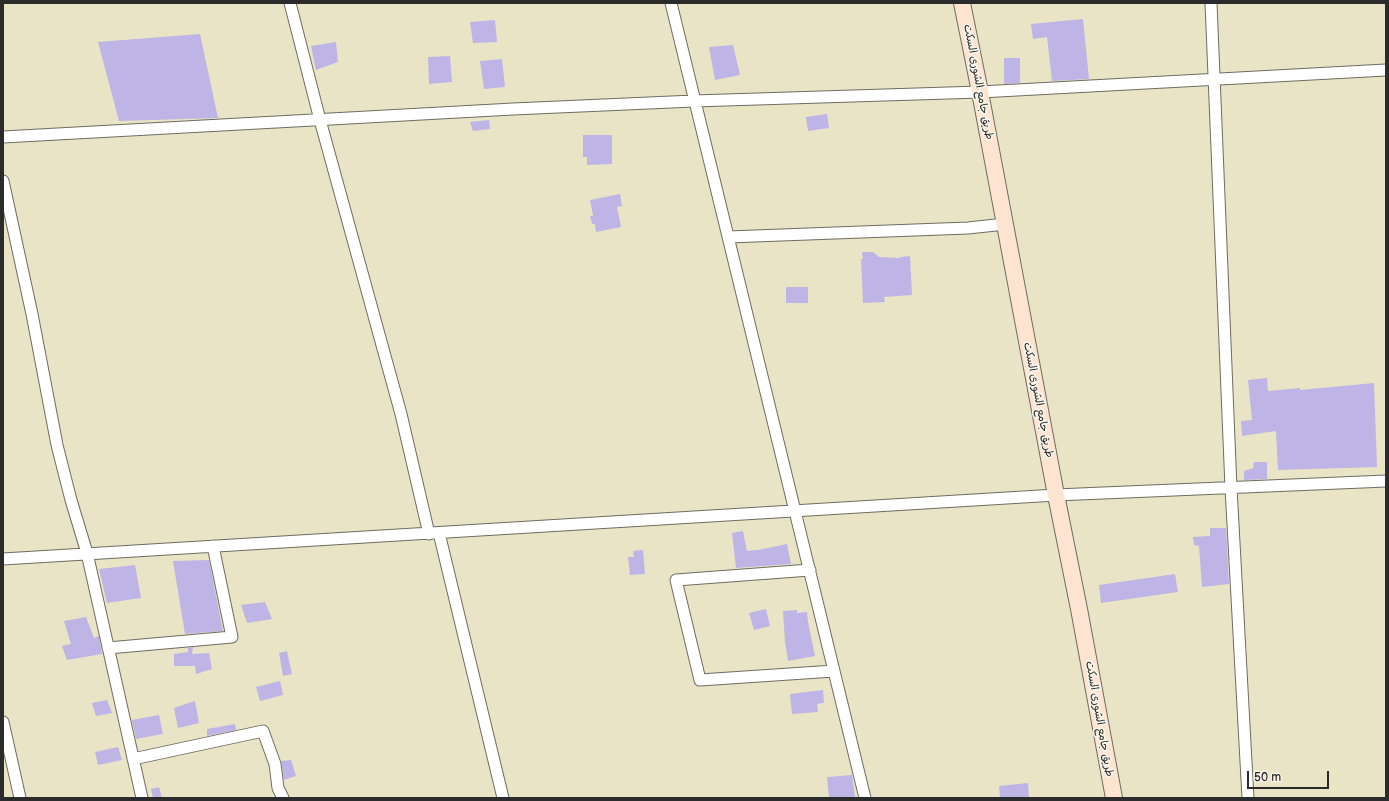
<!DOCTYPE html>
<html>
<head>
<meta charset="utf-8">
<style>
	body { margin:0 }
	#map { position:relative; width:1389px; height:801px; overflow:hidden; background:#eae4c6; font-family:"Balsamiq Sans",sans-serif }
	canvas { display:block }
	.frame { position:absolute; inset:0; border:4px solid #2b2b2b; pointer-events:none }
	.scale { position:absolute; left:1247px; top:771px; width:82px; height:18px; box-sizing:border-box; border:2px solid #2b2b2b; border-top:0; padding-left:5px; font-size:12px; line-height:14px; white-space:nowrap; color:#2b2b2b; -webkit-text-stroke:3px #f7f3e8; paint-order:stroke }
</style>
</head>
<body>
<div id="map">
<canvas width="1389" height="801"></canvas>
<div class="frame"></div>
<div class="scale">50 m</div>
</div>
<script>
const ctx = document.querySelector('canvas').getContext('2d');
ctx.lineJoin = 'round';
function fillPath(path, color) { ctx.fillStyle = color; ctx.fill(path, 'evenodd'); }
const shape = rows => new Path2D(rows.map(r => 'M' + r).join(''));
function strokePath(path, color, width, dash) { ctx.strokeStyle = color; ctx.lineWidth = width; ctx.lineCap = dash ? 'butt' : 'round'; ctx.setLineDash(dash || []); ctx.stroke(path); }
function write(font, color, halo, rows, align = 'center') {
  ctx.font = font + ' "Balsamiq Sans","Playpen Sans Arabic",sans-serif'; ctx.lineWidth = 3.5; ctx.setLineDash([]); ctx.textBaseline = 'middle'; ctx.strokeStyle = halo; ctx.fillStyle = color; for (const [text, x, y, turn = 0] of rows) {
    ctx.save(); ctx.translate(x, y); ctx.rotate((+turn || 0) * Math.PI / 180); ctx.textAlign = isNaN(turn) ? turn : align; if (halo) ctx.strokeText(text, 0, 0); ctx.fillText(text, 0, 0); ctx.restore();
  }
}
fillPath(shape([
	[1083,19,1089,79,1052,81,1047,37,1033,39,1031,24],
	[495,20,497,42,473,43,470,22],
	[200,34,218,118,119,121,98,42],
	[336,42,338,62,316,70,311,46],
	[733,45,740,75,715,80,709,47],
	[450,56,452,82,429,84,428,57],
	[1004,58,1020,58,1020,83,1004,84],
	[502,59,505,87,484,89,480,61],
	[827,114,829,128,808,131,806,117],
	[489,120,490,129,473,131,470,122],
	[583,135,612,135,612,164,587,165,587,157,583,157],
	[620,194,622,206,617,207,621,227,596,232,595,224,592,224,590,216,593,216,590,200],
	[862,252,873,252,879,257,900,258,900,257,910,256,912,295,884,297,885,302,863,303,861,259,863,259],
	[786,287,808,287,808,303,786,303],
	[1267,378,1268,391,1300,388,1300,390,1374,383,1377,467,1278,470,1276,431,1242,436,1241,421,1252,420,1248,380],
	[1254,462,1267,462,1267,479,1244,480,1244,471,1253,468],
	[1210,528,1226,528,1229,584,1202,587,1199,546,1194,545,1193,537,1210,536],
	[743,531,747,551,758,550,787,544,791,564,736,568,732,533],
	[643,550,645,574,630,575,628,557,634,557,633,551],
	[209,560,223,631,185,634,173,561],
	[135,565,141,598,107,603,99,569],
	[1175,574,1178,592,1101,603,1099,585],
	[265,602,272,619,247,623,241,605],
	[766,609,770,626,754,630,749,613],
	[797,610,797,613,807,612,808,622,815,656,788,661,785,642,783,611],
	[86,617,94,638,99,636,102,654,67,660,62,646,71,644,64,621],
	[193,647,192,654,209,653,212,669,196,674,195,666,174,666,174,654,188,652,188,648],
	[287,651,292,674,283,676,279,653],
	[280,681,283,695,260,701,256,687],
	[823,690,824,703,817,704,818,712,792,714,790,694],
	[107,700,112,713,96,716,92,703],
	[195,701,199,723,178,728,174,708],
	[159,715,163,734,136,739,132,720],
	[235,724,236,730,207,736,207,729],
	[118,747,122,760,98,765,95,752],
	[291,760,296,776,284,780,281,761],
	[852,775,855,797,829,798,827,777],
	[1028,783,1029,798,1000,798,999,786],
	[159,787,162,798,153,798,151,789]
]), '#beb4e6');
const minor = shape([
	[290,3,320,120,401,414,429,534],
	[671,3,865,798],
	[1211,3,1231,488,1248,798],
	[3,137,513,109,694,101,980,92,1386,70],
	[3,181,32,314,57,445,71,500,87,553,142,798],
	[728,237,968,228,1005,224],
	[439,533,503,798],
	[3,559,1056,495,1386,481],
	[810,570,676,580,700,680,834,671],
	[108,648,232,637,213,546],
	[3,722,20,798],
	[133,759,263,731,275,764,278,788,283,798]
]);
const secondary = shape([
	[962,3,980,92,1056,495,1079,609,1114,798]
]);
strokePath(minor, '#6e6c61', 13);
strokePath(secondary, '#6e6c61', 18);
strokePath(minor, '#fff', 11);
strokePath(secondary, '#fde4d1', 16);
write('11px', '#2b2b2b', '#f7f3e8', [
	["طريق جامع الشورى السكت",978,82,79],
	["طريق جامع الشورى السكت",1038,400,79],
	["طريق جامع الشورى السكت",1099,719,80]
]);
</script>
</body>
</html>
